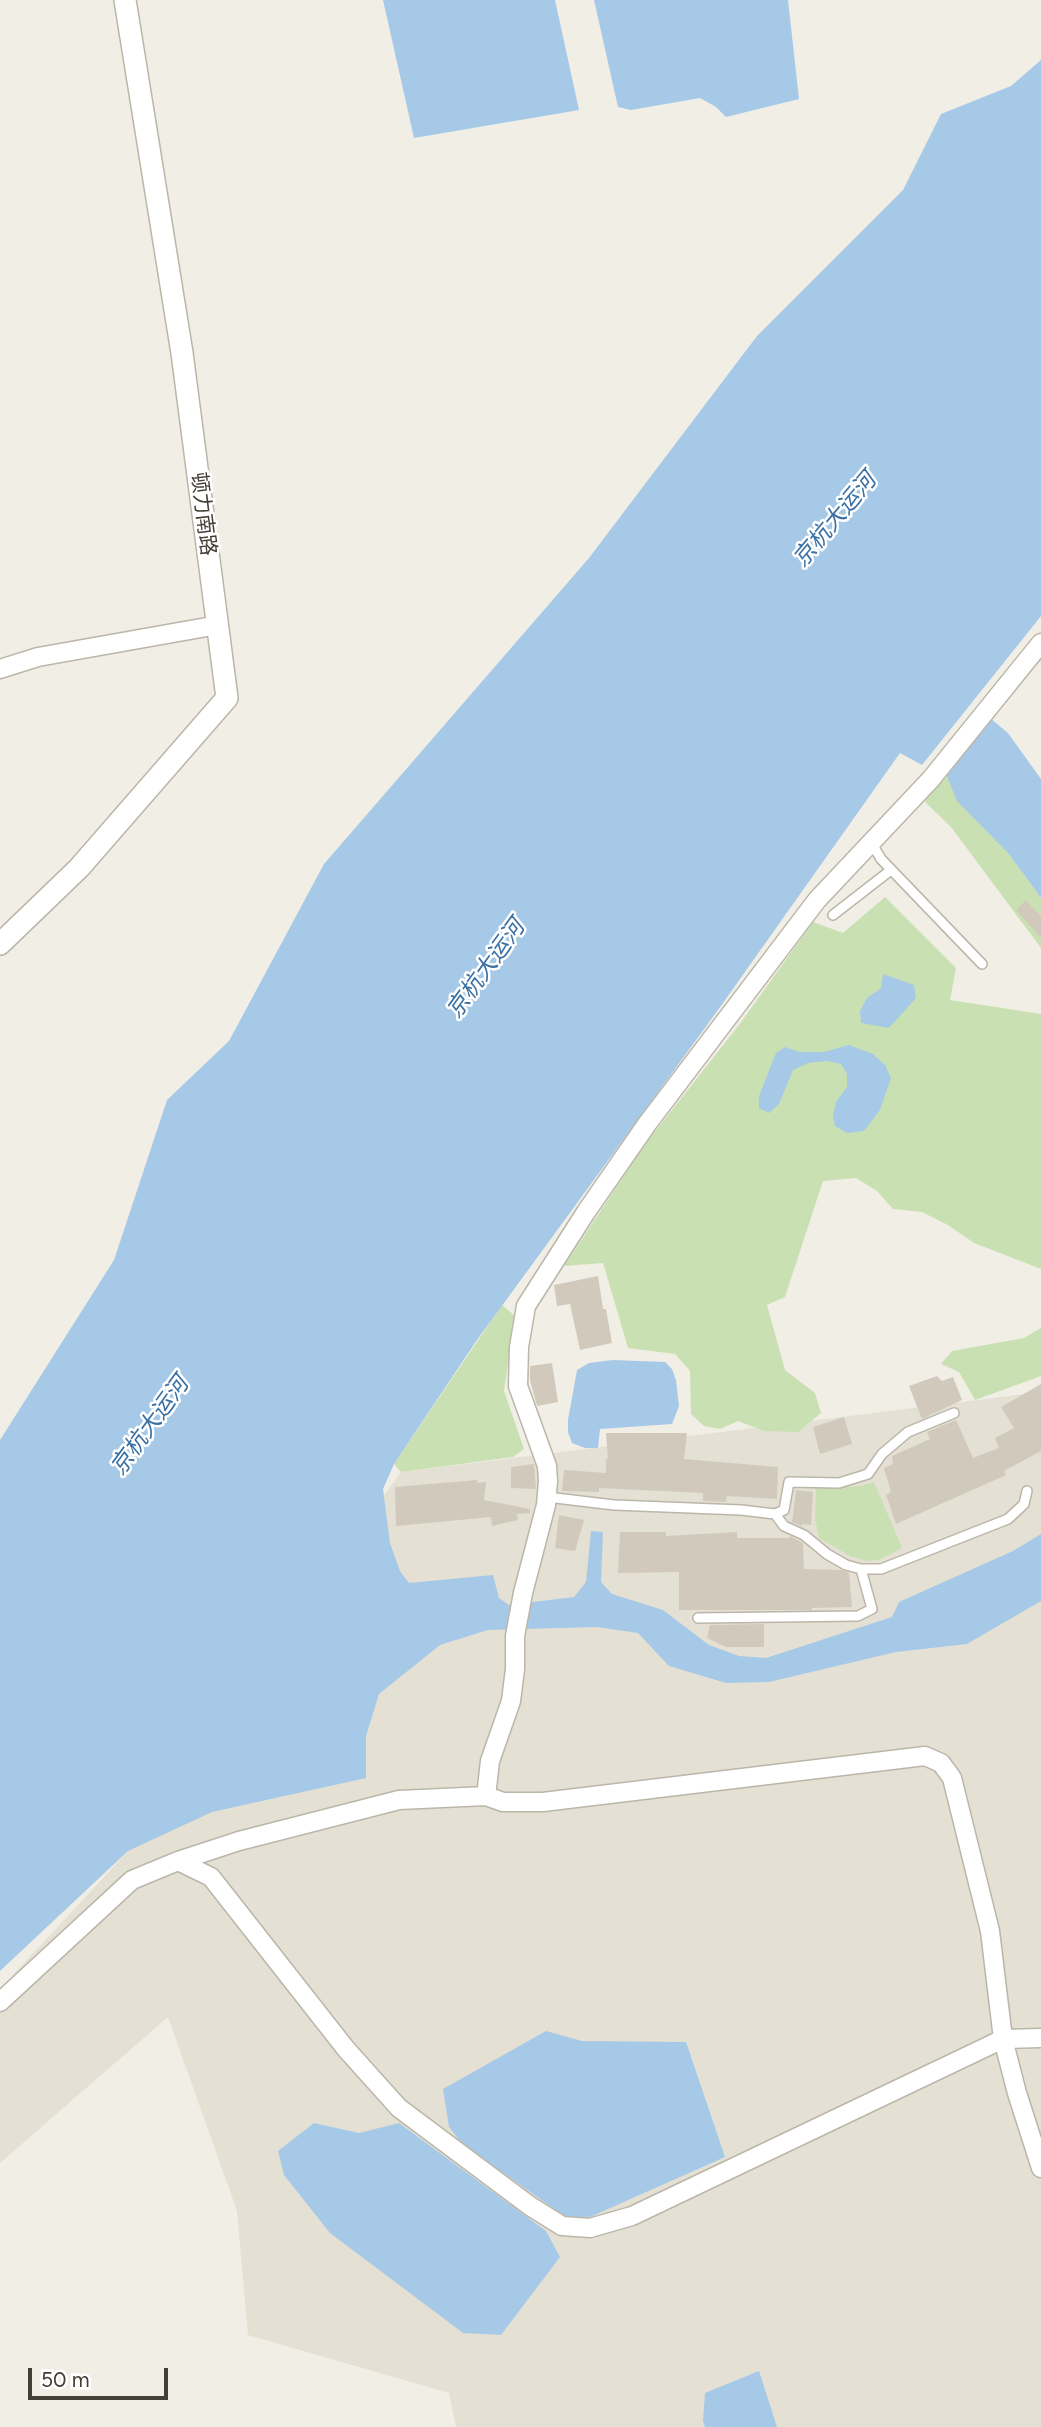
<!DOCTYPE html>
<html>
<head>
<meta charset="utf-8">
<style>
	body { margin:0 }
	#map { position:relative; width:1041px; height:2427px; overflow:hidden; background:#f1eee6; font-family:Figtree,sans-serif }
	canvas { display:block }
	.scale { position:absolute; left:28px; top:2368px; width:140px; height:32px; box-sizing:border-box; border:4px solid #433f36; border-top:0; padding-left:9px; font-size:21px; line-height:24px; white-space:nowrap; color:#433f36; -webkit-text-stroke:5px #fff; paint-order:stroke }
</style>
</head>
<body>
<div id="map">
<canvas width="1041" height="2427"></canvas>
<div class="scale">50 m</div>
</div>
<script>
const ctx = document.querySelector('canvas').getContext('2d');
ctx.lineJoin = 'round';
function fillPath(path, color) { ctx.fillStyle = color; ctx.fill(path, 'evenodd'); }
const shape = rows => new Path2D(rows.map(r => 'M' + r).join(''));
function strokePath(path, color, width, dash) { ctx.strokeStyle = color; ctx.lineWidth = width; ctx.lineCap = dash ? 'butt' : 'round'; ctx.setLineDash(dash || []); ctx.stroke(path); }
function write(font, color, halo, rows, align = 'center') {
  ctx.font = font + ' Figtree,"Noto Sans SC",sans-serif'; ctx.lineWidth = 5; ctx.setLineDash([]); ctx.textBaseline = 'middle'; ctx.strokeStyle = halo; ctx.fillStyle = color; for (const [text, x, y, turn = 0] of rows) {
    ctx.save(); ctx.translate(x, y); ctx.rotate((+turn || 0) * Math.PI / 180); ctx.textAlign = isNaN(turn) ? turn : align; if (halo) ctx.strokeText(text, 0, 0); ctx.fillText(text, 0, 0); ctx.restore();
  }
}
fillPath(shape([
	[1041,1392,1041,2427,456,2427,449,2393,248,2335,237,2211,168,2017,0,2163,0,1989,128,1851,401,1472]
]), '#e4e0d4');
fillPath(shape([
	[940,759,1041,898,1041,948,951,827,925,802],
	[885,897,956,968,950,1000,1041,1014,1041,1269,974,1243,948,1225,922,1212,893,1209,877,1191,856,1178,823,1181,785,1297,767,1305,785,1370,815,1393,821,1413,798,1432,764,1431,738,1421,720,1429,704,1426,691,1414,690,1371,675,1354,628,1348,603,1263,564,1266,645,1144,739,1025,813,922,843,933],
	[502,1305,515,1316,504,1391,524,1449,513,1457,401,1472,394,1464],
	[1041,1328,1041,1376,975,1400,959,1372,941,1364,952,1351,1024,1338],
	[874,1482,902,1548,879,1560,868,1561,850,1556,819,1538,815,1518,816,1488,860,1486]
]), '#c9e1b2');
fillPath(shape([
	[383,0,555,0,579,110,414,138],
	[594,0,788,0,799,99,726,117,716,107,700,98,631,110,618,107],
	[1041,60,1041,616,922,765,900,753,718,1010,477,1340,394,1464,383,1489,390,1543,400,1571,409,1583,493,1575,499,1598,509,1605,574,1597,586,1582,591,1531,603,1532,601,1582,612,1594,663,1610,709,1645,739,1656,766,1658,892,1617,899,1602,1013,1551,1041,1534,1041,1601,967,1644,896,1652,769,1682,726,1683,669,1666,638,1633,597,1627,488,1630,440,1645,379,1694,366,1736,366,1778,212,1812,128,1851,0,1971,0,1440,114,1260,167,1100,229,1041,324,864,589,558,757,336,903,190,941,114,1011,86],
	[979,709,1008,733,1041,779,1041,898,1008,853,957,801,940,759],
	[883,974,914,985,916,998,889,1028,861,1023,860,1011,867,998,881,988],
	[849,1045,873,1054,885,1065,891,1078,880,1110,864,1131,847,1133,835,1126,833,1115,836,1102,847,1087,847,1074,841,1064,827,1061,808,1063,793,1070,779,1104,769,1113,759,1108,759,1096,770,1068,776,1053,785,1047,799,1052,824,1052],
	[613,1360,665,1362,672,1369,676,1380,679,1406,672,1424,600,1429,598,1448,585,1448,572,1443,568,1432,568,1420,577,1370,589,1363],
	[546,2031,582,2041,686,2042,725,2157,590,2217,566,2217,463,2145,449,2127,443,2089],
	[314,2123,359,2133,399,2123,546,2231,560,2257,501,2335,463,2333,330,2233,284,2175,278,2151],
	[759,2371,777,2427,705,2427,703,2421,705,2393]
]), '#a7c9e8');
fillPath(shape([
	[1026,900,1041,917,1041,938,1016,910],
	[598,1276,603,1309,606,1309,612,1343,580,1350,570,1304,557,1306,554,1285],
	[552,1363,558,1402,537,1406,530,1380,530,1366],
	[937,1376,942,1381,953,1377,962,1400,922,1419,909,1386],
	[1041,1384,1041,1451,1004,1471,1006,1475,896,1524,886,1495,891,1492,884,1468,893,1464,892,1456,930,1439,927,1432,956,1420,973,1458,999,1448,995,1438,1014,1428,1001,1407],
	[844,1417,852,1444,820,1454,813,1427],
	[606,1433,687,1433,684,1459,778,1467,777,1499,727,1496,726,1502,703,1501,703,1493,599,1488,599,1492,562,1491,564,1470,606,1473,606,1459,608,1459],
	[534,1464,536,1489,511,1488,511,1467],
	[477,1480,477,1483,486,1482,484,1500,530,1509,530,1513,517,1514,518,1520,492,1526,491,1517,396,1526,395,1487],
	[796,1490,813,1492,811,1525,802,1524,802,1526,792,1522],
	[559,1515,584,1520,575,1551,555,1548],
	[620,1532,666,1532,666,1536,737,1532,737,1538,789,1538,790,1536,803,1543,804,1569,841,1570,849,1573,852,1607,812,1608,812,1610,679,1610,679,1572,618,1573],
	[764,1624,764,1647,726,1647,707,1638,710,1625]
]), '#d1cabc');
const service = shape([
	[871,842,881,859,982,964],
	[833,915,891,870],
	[547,1497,614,1505,741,1510,775,1514,784,1510,789,1482,839,1483,868,1474,882,1454,908,1432,954,1413],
	[775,1514,784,1526,804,1535,827,1554,846,1565,861,1569,881,1569,1008,1519,1024,1504,1027,1491],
	[698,1618,858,1616,872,1609,861,1569]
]);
const minor = shape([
	[0,669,38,657,218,625],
	[486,1796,490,1761,511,1701,515,1669,515,1636,523,1593,546,1505,548,1481,547,1466,518,1386,519,1347,526,1306,586,1212,647,1124,817,900,931,779,1041,643],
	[178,1861,211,1877,346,2049,399,2108,530,2206,562,2226,590,2228,632,2216,1003,2039,1041,2038],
	[0,2002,132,1880,178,1861,239,1841,399,1800,486,1796,503,1802,543,1802,925,1756,941,1763,952,1778,990,1931,1003,2039,1017,2093,1041,2168]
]);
const tertiary = shape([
	[0,944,79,868,227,698,182,353,125,0]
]);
strokePath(service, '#bbb6a9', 12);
strokePath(minor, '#bbb6a9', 21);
strokePath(tertiary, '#bbb6a9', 24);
strokePath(service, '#fff', 9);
strokePath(minor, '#fff', 18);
strokePath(tertiary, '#fff', 21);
write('21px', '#433f36', '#fff', [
	["顿力南路",203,514,83]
]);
write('italic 23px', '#3a70a3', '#fff', [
	["京杭大运河",835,520,-50],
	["京杭大运河",486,969,-54],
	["京杭大运河",150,1426,-54]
]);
</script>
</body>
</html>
